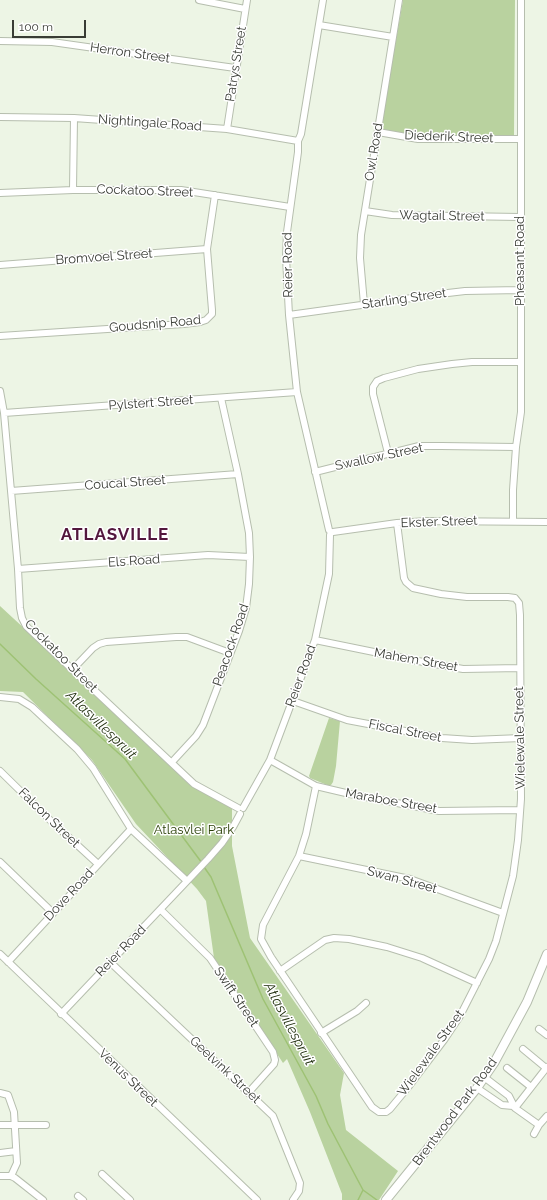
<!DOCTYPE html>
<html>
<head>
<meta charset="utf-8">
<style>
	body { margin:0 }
	#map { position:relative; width:547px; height:1200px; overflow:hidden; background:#edf5e5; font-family:Raleway,sans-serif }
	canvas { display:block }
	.scale { position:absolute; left:12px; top:20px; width:74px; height:18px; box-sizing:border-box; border:2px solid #393c35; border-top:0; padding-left:5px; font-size:12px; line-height:14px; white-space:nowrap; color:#393c35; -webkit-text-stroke:3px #fff; paint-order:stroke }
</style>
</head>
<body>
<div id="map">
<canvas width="547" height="1200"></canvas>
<div class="scale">100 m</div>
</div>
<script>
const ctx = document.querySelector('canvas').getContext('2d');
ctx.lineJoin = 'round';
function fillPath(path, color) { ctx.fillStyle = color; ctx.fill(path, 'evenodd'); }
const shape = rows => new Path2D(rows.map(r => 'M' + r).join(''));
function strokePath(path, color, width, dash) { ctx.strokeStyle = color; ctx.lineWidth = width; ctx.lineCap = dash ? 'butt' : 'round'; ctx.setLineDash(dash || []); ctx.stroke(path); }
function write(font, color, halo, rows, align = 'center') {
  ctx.font = font + ' Raleway,sans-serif'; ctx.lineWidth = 3; ctx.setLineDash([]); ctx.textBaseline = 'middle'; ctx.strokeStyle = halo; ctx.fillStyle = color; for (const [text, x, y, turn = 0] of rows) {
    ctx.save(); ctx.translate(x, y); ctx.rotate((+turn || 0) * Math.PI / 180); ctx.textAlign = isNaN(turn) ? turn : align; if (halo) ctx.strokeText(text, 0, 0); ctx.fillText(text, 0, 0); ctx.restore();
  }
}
fillPath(shape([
	[403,0,515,0,514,135,416,136,384,131,382,129,381,125],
	[0,606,92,691,191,784,232,808,232,846,250,938,344,1073,340,1095,346,1130,398,1171,379,1200,342,1200,342,1194,310,1112,287,1059,283,1063,214,958,206,901,197,889,136,824,92,760,23,692,0,691],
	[329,718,340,721,336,766,333,782,331,785,327,785,310,778,309,776]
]), '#b9d29f');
strokePath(shape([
	[0,644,36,679,125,759,202,863],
	[204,867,211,877,263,999,316,1096,328,1124,363,1190,377,1200],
	[358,1200,363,1190]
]), '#9ec274', 1.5);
const street = shape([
	[199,0,245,9],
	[323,0,301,134,298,141,298,152,287,232,286,257,289,315,297,392,329,530],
	[319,25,393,37],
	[0,41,52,42,235,68],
	[0,117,74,118,227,129,298,141],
	[227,129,247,0],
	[378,132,418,139,521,139],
	[73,190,74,118],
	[0,193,73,190,181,190,290,207],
	[365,211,392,215,520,217],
	[0,265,207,249],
	[364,304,360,258,361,235,399,0],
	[289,315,448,293,465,291,520,290],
	[0,336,184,324,200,322,206,320,212,314,212,310,207,249,215,195],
	[0,391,4,413,18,569,20,608,22,618,26,626,194,784,238,808],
	[4,413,297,392],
	[388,453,373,394,373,387,377,381,384,378,418,369,452,364,472,362,521,362],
	[315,472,419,446,441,446,516,447],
	[11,491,238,474],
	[513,521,513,490,516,447,521,412,521,0],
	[333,532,397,523,427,521,547,522],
	[18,569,208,555,250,557],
	[315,640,418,661,463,669,520,668],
	[73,669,93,648,99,644,106,642,176,637,187,637,230,653],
	[0,697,19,699,32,707,77,749,93,768,131,829,187,881],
	[293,701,347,720,442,738,472,740,521,738],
	[270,760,316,786,350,794,439,811,519,810],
	[172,762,196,736,203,725,239,631,246,608,249,584,250,557,249,533,238,474,221,398],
	[0,771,51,821,98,864],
	[316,786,306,834,299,856,263,925,261,939,271,957,372,1107,379,1112,386,1112,390,1109,409,1086,444,1040,460,1016,489,959,496,941,513,876,518,840,521,799,520,615,519,603,515,598,508,597,467,597,441,594,413,588,406,582,404,578,397,523],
	[243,808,270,760,315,640,329,574,330,535],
	[299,856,410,879,503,913],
	[0,862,53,913],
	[161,910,210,958,273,1052,275,1060,274,1064,249,1092],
	[0,954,257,1200],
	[8,962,131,829],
	[110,962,273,1116,300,1183,299,1191,293,1200],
	[280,971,325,940,334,938,349,939,387,947,422,958,477,983],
	[61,1014,208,859,222,843,233,827,240,814],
	[539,1029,547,1035],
	[321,1033,357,1011,366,1003],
	[523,1049,546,1068],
	[507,1068,531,1087],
	[484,1077,509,1096,515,1108,539,1125],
	[477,1088,502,1105,513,1106],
	[0,1093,8,1095,14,1112,17,1163,11,1176],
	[515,1108,547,1067],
	[0,1125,46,1125],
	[534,1134,539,1125,547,1116],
	[0,1153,16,1151],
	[102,1174,130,1200],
	[0,1176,11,1176,15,1178,43,1200],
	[78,1196,83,1200]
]);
const secondary = shape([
	[386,1200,477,1088,494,1063,527,1002,547,954]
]);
strokePath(street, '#b6beae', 8);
strokePath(secondary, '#b6beae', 10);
strokePath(street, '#fff', 6);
strokePath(secondary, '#fff', 8);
write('13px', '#393c35', '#fff', [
	["Herron Street",130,53,8],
	["Patrys Street",236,64,-81],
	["Nightingale Road",150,123,4],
	["Diederik Street",449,137,2],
	["Owl Road",374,152,-81],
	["Cockatoo Street",145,191,2],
	["Wagtail Street",442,216,1],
	["Bromvoel Street",104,257,-4],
	["Pheasant Road",520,261,-90],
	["Reier Road",288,265,-91],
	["Starling Street",404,299,-8],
	["Goudsnip Road",155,324,-5],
	["Pylstert Street",151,403,-4],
	["Swallow Street",379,457,-12],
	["Coucal Street",125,483,-4],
	["Ekster Street",439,522,-2],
	["Els Road",134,561,-4],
	["Peacock Road",231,645,-71],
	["Cockatoo Street",61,656,45],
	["Mahem Street",416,660,10],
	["Reier Road",301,676,-70],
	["Fiscal Street",405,731,11],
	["Wielewale Street",520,738,-91],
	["Maraboe Street",391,801,10],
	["Falcon Street",49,818,44],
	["Swan Street",402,880,15],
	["Dove Road",69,895,-47],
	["Reier Road",121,951,-46],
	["Swift Street",236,997,56],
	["Wielewale Street",431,1053,-54],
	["Geelvink Street",225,1070,43],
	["Venus Street",128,1078,44],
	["Brentwood Park Road",455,1112,-53]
]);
write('13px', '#2b4007', '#fff', [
	["Atlasvlei Park",194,830]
]);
write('italic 14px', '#243212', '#fff', [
	["Atlasvillespruit",101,725,44],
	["Atlasvillespruit",289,1024,62]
]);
ctx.letterSpacing = '1px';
write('bold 17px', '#53173d', '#fff', [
	["ATLASVILLE",115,535]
]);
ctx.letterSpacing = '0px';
</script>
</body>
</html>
